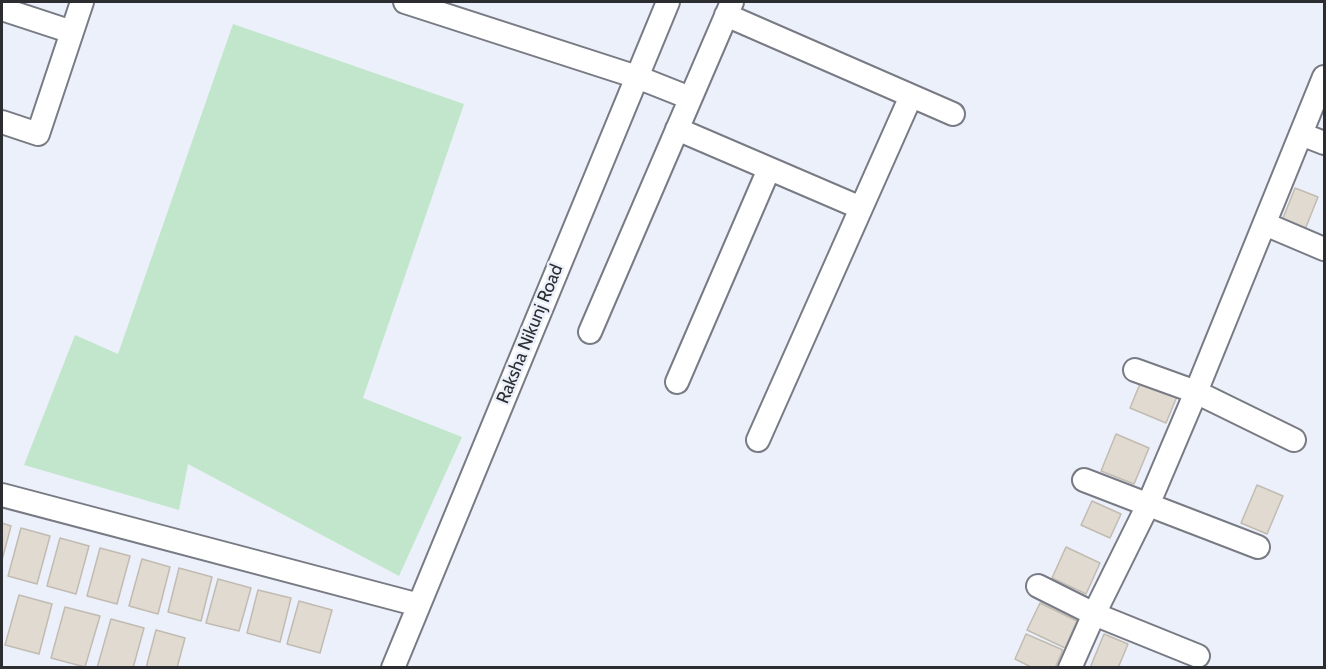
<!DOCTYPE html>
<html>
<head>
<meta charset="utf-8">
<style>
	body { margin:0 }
	#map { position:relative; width:1326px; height:669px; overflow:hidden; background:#ecf0fa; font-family:Cabin,sans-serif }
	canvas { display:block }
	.frame { position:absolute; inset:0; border:3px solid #2b2d31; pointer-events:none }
</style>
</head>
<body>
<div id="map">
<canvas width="1326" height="669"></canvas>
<div class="frame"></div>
</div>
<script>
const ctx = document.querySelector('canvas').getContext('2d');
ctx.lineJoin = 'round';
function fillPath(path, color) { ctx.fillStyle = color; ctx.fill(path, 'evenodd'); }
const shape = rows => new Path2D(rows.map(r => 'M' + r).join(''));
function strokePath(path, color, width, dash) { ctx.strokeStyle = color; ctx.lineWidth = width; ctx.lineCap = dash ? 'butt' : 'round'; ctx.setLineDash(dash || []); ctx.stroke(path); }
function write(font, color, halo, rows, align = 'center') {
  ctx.font = font + ' Cabin,sans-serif'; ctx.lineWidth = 5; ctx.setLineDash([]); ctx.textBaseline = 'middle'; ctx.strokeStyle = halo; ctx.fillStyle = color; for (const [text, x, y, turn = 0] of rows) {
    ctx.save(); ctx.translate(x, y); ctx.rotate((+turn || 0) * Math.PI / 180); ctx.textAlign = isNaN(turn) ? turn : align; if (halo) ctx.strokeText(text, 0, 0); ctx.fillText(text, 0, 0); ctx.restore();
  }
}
fillPath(shape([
	[233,24,464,104,363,398,462,437,399,576,188,464,179,510,24,465,75,335,118,354]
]), '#c2e6cb');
const building = shape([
	[1295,188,1318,197,1304,232,1281,223,1295,188],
	[1142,379,1178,394,1166,423,1130,408,1142,379],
	[1116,434,1149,448,1134,484,1101,471,1116,434],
	[1257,485,1283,496,1267,534,1241,523,1257,485],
	[1092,501,1121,514,1110,538,1081,525,1092,501],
	[2,523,11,526,2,560,2,523],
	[21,528,50,536,37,584,8,576,21,528],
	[60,538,89,546,76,594,47,586,60,538],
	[1066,547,1100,563,1086,594,1052,578,1066,547],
	[100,548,130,556,117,604,87,596,100,548],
	[142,559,170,567,158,614,129,606,142,559],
	[179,568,212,577,201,621,168,612,179,568],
	[218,579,251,588,239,631,206,623,218,579],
	[258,590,291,598,280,642,247,633,258,590],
	[19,595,52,604,39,654,5,645,19,595],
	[299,601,332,610,320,653,287,644,299,601],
	[1040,603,1077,621,1065,648,1027,630,1040,603],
	[65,607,100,616,85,667,51,658,65,607],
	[111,619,144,628,133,668,97,668,111,619],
	[156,630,185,638,177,668,146,668,156,630],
	[1026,634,1063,650,1055,668,1033,668,1015,659,1026,634],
	[1104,634,1128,644,1118,668,1090,668,1104,634]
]);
fillPath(building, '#e1dad1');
strokePath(building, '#c1bbb2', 1.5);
const minor = shape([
	[405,2,637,77,690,98],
	[2,9,72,32],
	[726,15,953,114],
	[2,122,38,134,82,2],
	[677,129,861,208],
	[1301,134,1324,143],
	[1265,224,1324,249],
	[590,332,732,2],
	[1135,370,1196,392,1294,440],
	[677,382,769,169],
	[758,440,911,96],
	[1084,480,1258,547],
	[2,495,419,605],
	[1038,586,1094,614,1198,656],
	[393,668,668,2],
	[1070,668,1094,614,1148,505,1196,392,1324,77]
]);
strokePath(minor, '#787b84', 26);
strokePath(minor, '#fff', 22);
write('18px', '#2b2d31', '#ecf0fa', [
	["Raksha Nikunj Road",530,334,-68]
]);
</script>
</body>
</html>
